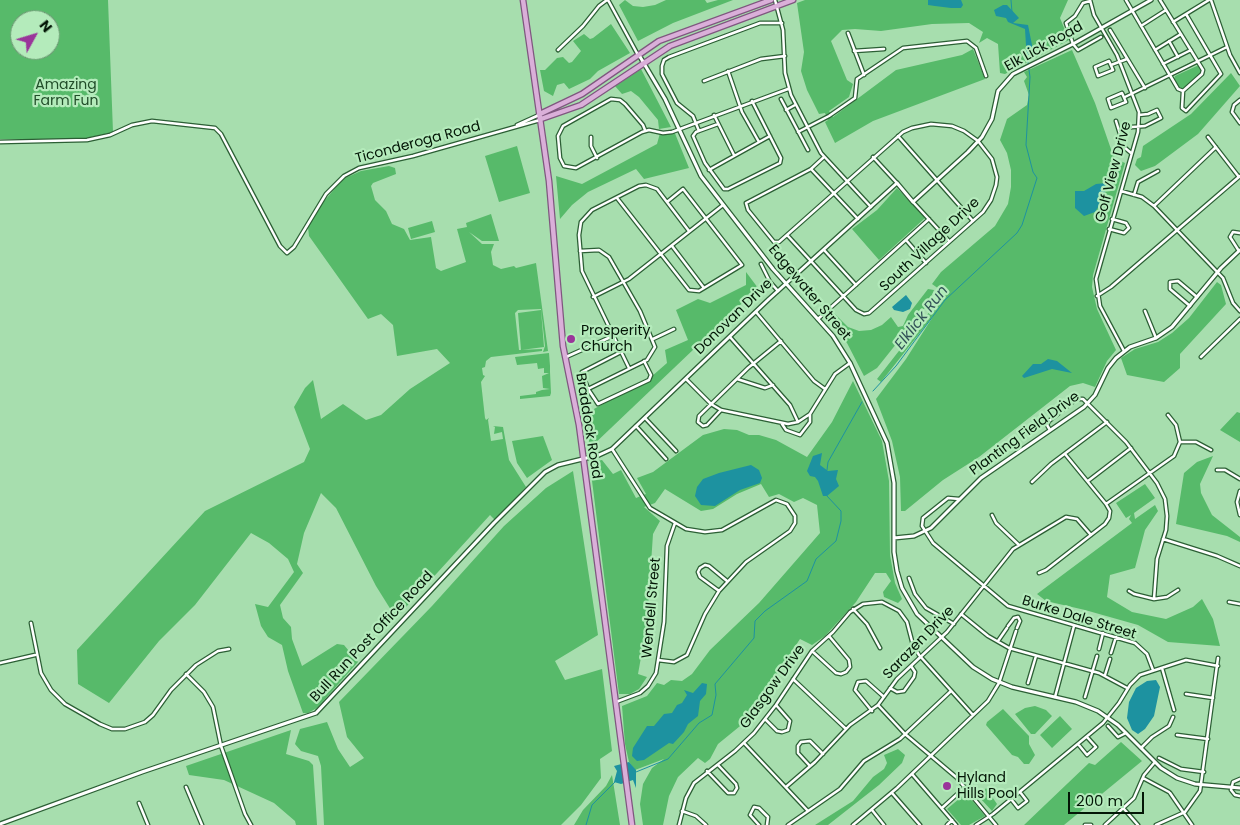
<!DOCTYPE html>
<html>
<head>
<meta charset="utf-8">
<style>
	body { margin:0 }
	#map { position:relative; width:1240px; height:825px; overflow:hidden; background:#a7deae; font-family:Poppins,sans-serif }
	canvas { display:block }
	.north { position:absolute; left:10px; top:10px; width:50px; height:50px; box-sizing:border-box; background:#b4ebbb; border:1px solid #6d9673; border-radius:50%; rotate:51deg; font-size:14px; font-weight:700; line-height:20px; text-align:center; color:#031606 }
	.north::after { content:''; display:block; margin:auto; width:18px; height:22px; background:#9a359a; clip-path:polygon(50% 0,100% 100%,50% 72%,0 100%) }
	.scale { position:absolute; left:1068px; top:792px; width:76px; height:22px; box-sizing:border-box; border:2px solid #031606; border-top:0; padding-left:6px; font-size:15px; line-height:18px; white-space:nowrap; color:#031606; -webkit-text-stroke:4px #b4ebbb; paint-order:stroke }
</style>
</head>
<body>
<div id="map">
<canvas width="1240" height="825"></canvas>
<div class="north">N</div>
<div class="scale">200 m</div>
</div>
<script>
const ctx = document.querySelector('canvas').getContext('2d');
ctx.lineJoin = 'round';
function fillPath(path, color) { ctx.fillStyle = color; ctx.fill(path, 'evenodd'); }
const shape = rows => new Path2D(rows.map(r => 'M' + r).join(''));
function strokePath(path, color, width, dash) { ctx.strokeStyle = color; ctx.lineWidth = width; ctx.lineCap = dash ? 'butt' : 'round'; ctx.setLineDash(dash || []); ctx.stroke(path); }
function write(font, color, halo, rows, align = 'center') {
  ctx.font = font + ' Poppins,sans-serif'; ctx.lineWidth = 4.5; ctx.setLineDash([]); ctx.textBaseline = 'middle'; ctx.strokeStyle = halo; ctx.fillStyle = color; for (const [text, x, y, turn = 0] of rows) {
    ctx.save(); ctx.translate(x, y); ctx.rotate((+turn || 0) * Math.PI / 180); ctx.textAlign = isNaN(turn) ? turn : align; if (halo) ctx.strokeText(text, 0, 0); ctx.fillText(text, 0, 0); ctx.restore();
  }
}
fillPath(shape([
	[0,0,108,0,113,132,83,139,0,139],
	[20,20,50,20,50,50,20,50],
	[625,0,633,6,643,7,655,5,666,0,705,0,707,3,718,0,733,0,673,23,638,41,619,5],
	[805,0,1068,0,1060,18,1069,40,1005,74,1000,73,998,44,987,38,979,43,983,32,969,23,932,24,881,31,855,29,842,30,831,41,847,80,853,84,849,97,829,111,833,117,896,70,962,55,973,49,985,79,873,121,835,143,825,122,828,120,825,113,819,114,807,90,801,71,804,52,797,3],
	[611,24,630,53,598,71,590,79,569,89,564,83,557,85,553,96,544,91,540,70,545,70,557,58,563,57,569,63,572,62,581,51,573,41,584,34,590,39,593,38],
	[1072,50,1095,103,1113,155,1116,159,1125,163,1093,275,1092,287,1097,309,1116,350,1107,361,1095,387,1083,383,1070,386,979,457,943,480,905,511,901,511,900,477,892,441,876,399,906,359,934,315,881,382,877,379,934,306,932,304,939,289,932,284,941,272,995,226,1008,204,1011,187,1011,170,1007,153,1000,140,1007,119,1027,105,1029,95,1024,81,1027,77,1024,72],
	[1199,65,1202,71,1185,90,1181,90,1174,79,1175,76],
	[641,69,671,127,659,129,658,120,639,97,631,91,622,94,615,86],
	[1231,73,1240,86,1198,134,1155,166,1141,171,1135,165,1137,159,1141,157,1143,146,1191,114],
	[674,131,689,168,644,179,636,169,588,192,572,205,560,219,556,176,582,184,657,144,660,133],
	[517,146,530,193,499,202,485,156],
	[389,166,395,168,396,174,373,183,371,186,375,200,386,211,392,224,404,229,410,240,431,237,436,268,441,271,466,262,457,229,467,227,466,223,491,214,499,241,482,241,469,232,482,244,494,244,491,252,493,265,501,269,514,266,516,268,536,263,548,351,543,352,545,346,541,309,518,310,515,313,519,350,542,349,542,351,491,357,486,361,485,367,482,368,483,375,485,376,481,382,485,418,486,420,489,418,488,420,491,441,503,439,502,432,494,434,495,427,493,426,503,427,509,460,526,487,495,520,490,515,396,618,376,586,336,508,321,493,304,533,297,564,303,573,280,605,283,618,291,627,292,639,302,666,337,644,344,645,358,662,317,708,308,713,303,713,288,671,282,645,268,637,261,626,255,604,268,607,294,572,288,559,269,543,251,533,195,605,159,641,109,703,78,684,77,650,205,511,304,462,310,449,294,407,305,388,313,380,321,419,343,404,366,420,381,415,410,389,450,363,437,349,397,356,393,325,381,314,368,319,309,236,308,227,319,207,343,179,361,171],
	[897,188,925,218,879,260,852,229,877,210],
	[432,221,435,232,411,239,408,228],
	[746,272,758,288,590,448,585,414,651,377,667,363,665,350,688,340,676,310,698,299,710,303,746,285],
	[1217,282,1221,285,1226,304,1180,354,1180,368,1164,382,1127,375,1121,358,1135,349,1158,342,1172,333,1189,318],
	[928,289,934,290,928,304,877,368,864,376,847,343,827,319,834,313,848,327,859,331,871,330,882,325,891,317,898,327,903,326,908,315],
	[541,310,544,347,521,350,518,313],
	[549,353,550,366,550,372,551,393,550,396,520,399,520,396,536,394,536,392,542,390,550,389,543,388,542,376,549,373,544,373,544,368,538,369,537,363,517,365,515,357],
	[853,381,882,441,889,481,890,555,895,583,902,599,898,603,884,597,883,592,891,581,886,573,875,573,856,602,825,636,812,645,800,639,745,722,718,744,710,759,705,763,698,758,678,777,669,796,663,825,643,825,640,804,643,784,652,768,664,759,635,770,629,762,625,744,622,706,647,696,657,683,664,685,671,680,682,681,692,674,710,650,759,603,820,533,817,505,803,498,794,502,779,494,769,497,761,484,737,494,713,509,701,511,665,489,655,503,644,507,660,521,653,534,647,624,638,674,647,677,639,689,630,694,619,694,590,465,592,462,602,460,613,474,621,470,636,498,646,494,637,478,653,472,703,435,724,429,737,430,749,435,759,435,776,440,807,457,832,422],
	[1237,412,1240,413,1240,442,1220,430],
	[543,436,552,460,527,478,517,463,512,441],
	[1213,456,1200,484,1201,493,1212,515,1240,537,1240,542,1227,536,1176,524,1184,473,1197,462],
	[573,471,598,635,555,661,565,680,602,669,612,751,600,759,601,778,581,805,561,825,324,825,321,766,318,756,301,751,295,744,300,729,327,722,338,749,350,767,364,758,347,737,339,702,432,606,504,526,546,488],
	[1145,484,1155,498,1134,513,1135,519,1155,505,1158,511,1145,530,1135,568,1110,575,1107,597,1132,612,1166,619,1193,607,1202,599,1213,619,1220,646,1168,642,1138,625,1085,610,1046,601,1037,594,1132,523,1129,519,1131,515,1126,518,1116,503],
	[1035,706,1046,710,1052,716,1035,734,1031,734,1015,714,1025,708],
	[1003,709,1029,736,1029,744,1035,755,1029,764,1024,764,1018,757,1012,755,986,725,987,722],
	[1060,716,1072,729,1052,748,1040,735],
	[291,730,286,754,309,761,313,765,317,825,296,825,295,821,274,803,224,780,189,775,186,766],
	[1121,742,1142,761,1064,825,1024,825,1089,763,1095,765],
	[898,749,905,755,902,763,879,785,828,825,815,825,853,801,873,777,884,769,887,763,884,755],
	[612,775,620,825,574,825,583,810,606,786],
	[986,788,997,804,992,811,980,798],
	[966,793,985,816,969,825,961,825,947,809]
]), '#57ba6a');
fillPath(shape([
	[928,0,961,0,963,5,961,8,951,8,935,6,928,5],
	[1003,5,1007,5,1019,18,1013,23,1028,25,1033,50,1028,62,1027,62,1025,29,1008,22,1006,18,996,16,994,10],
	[1117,170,1119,173,1117,179,1106,188,1102,201,1095,212,1084,216,1075,208,1075,191,1084,191,1096,184,1107,183],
	[906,295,912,303,910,309,903,312,894,310,892,307],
	[1048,359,1057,361,1072,373,1052,369,1024,378,1022,376,1033,364,1041,364],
	[822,453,820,465,828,471,838,470,836,479,839,486,827,496,823,496,818,481,815,477,810,476,807,471,813,456],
	[751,465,759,470,762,478,760,483,740,490,715,506,701,505,695,496,697,487,703,479,719,473],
	[1156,680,1160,687,1154,716,1145,729,1138,734,1132,730,1127,718,1129,702,1136,688,1147,681],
	[702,683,707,684,706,694,700,701,698,716,688,724,684,732,673,744,669,743,644,760,637,761,632,756,633,748,647,726,654,726,664,714,672,713,677,705,682,703,687,695,684,690,693,693],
	[629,762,636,770,636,788,633,780,621,784,614,782,617,771,614,766]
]), '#1d92a0');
strokePath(shape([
	[1011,0,1012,12],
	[873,391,896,366,945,300,1017,233,1022,225,1037,178,1033,172,1026,145,1030,77,1028,62],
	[827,470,828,462,862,402],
	[636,772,668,759,699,723,712,715,716,695,715,684,754,638,755,621,765,611,807,581,816,559,836,541,841,521,841,511,827,496],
	[586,825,592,805,616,781]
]), '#1d92a0', 1);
const minor = shape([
	[608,0,638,55],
	[775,0,783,30,785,73,791,95,821,153,871,207],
	[1090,0,1094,15,1117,55,1139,112,1138,132,1096,279,1100,306,1124,351],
	[1126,0,1178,89,1183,91,1202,74,1203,70,1160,0],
	[1211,0,1230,55,1240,73],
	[1090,1,1083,3,1075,16,1066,23,1073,44,1078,50,1101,37],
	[1173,22,1209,0],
	[1141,26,1166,10],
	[1110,30,1145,88],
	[848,33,864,75],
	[1169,41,1178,57],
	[558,50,583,26,599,6,607,0],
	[1155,50,1181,34],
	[854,51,884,49],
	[1109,61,1113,70,1098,76,1095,67,1109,61],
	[1163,64,1191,50],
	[1111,65,1127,59],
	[728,71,742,112,759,142],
	[704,81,761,59,785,56],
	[1183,91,1182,108,1186,111,1221,74,1186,14],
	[1122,93,1126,102,1111,108,1108,99,1122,93],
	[1125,97,1227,47],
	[781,99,808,150],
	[1240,100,1234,105,1232,112,1240,123],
	[786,110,795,105],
	[714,115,734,155],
	[1116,121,1124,147,1131,153],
	[718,124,696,132,693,136,705,163,724,189,728,189,780,163,781,158,752,101],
	[517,125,539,115],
	[645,130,643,125,625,104,620,100,611,99,563,126,558,136,560,158,564,166,576,168,642,132,649,130,663,133,672,132,788,89],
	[699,131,693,116,677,103,662,74,662,66,664,60,669,57,760,23,782,23],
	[1120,131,1132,127,1145,126,1161,118,1157,110,1148,114,1139,115],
	[798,132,829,116,855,98,857,79,903,48,967,41,976,48,986,76],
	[898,136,973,221],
	[591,137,591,146,597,158],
	[1208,137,1239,177],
	[0,142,87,140,110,135,132,125,152,121,215,128,221,134,280,246,287,253,294,247,326,194,344,176,359,168,413,156,540,120],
	[873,157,897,183],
	[811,169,858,219],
	[709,170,770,136],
	[1121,191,1142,197,1154,206,1223,278,1233,303,1240,311],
	[1134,195,1138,182,1158,171],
	[617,198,689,290,699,291,742,265,683,189,667,202],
	[913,202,949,241],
	[1154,206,1216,147],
	[1109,229,1124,233,1129,228,1126,223,1112,219],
	[787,235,856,310,864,314,869,313,983,212,991,200,996,185,997,177,992,159,978,141,964,131,952,126,931,124,912,128,903,132,779,242,774,242,748,210,746,203,811,169,824,157],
	[906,240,926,263],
	[672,246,704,288],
	[824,250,856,285],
	[580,251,599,250,609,257,640,311,655,347,647,360,588,389],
	[1239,251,1230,237,1233,232,1240,233],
	[761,264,770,282,778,291],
	[1097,296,1111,287,1240,176],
	[593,297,629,279,723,205],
	[1190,306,1170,289,1170,282,1178,281,1197,297],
	[1145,311,1156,338],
	[756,312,814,381,825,389],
	[818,319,929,219],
	[730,337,790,405,798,422],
	[653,339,674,329],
	[621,352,582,372,588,389,598,404,649,380,651,375,644,361],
	[566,357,613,336],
	[1201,357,1240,319],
	[629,368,582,271,579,235,581,222,592,210,639,186,646,185,657,189,689,231],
	[686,379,711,404,721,410,788,424,798,422,810,414,835,374,850,363],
	[737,379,765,388,773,385],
	[721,410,707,425,703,426,698,422,699,416,748,368,781,341],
	[645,418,676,451],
	[782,424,786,430,800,435,810,422,810,414],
	[636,426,666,459],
	[1050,430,1047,425,1049,421,1076,399,1083,399,1126,442,1157,483,1165,499,1167,516,1166,530,1157,559,1154,599],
	[1180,442,1196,442,1211,450],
	[612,449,650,508,686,529,705,532,722,530,776,500,787,504,795,516,795,523,790,531,746,562,719,591,705,614,687,655,674,662,658,660],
	[1217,470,1225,470,1240,479],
	[1088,481,1131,448],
	[1032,482,1051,464,1107,422],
	[1240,491,1237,502,1240,515],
	[959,499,948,498,923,518,922,526,933,543,1008,606,1135,643,1147,654,1153,670],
	[1106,504,1174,456,1180,442,1176,425,1168,415],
	[992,515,996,523,1019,545],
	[1163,539,1217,556,1240,566],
	[1039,573,1046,570,1105,524,1109,518,1110,511,1106,504,1065,454],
	[909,578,915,594,926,608,954,624],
	[719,591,700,577,698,572,700,568,705,565,709,566,727,581],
	[1129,591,1134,594,1154,599,1167,597,1178,590],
	[1229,602,1240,604],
	[853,609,867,624,880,648],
	[961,614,988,636,1009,648,1099,673,1127,688],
	[31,623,41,673,51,690,65,704,100,724,112,729,125,729,145,722,153,715,171,690,196,665,218,651,229,649],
	[1008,626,1014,618,1018,617,1020,621,1017,628],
	[998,641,1007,628],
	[1099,649,1103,633],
	[812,651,836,673,841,674,846,672,850,667,849,660,829,636],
	[1111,653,1116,637],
	[0,663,35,655],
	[1162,668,1174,710],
	[186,674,204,692,213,707,221,746,245,814,251,825],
	[1105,675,1110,659],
	[793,679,846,729],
	[1028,683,1036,656],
	[890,688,897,692,904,691,914,677,915,672,911,666],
	[1186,694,1213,698],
	[1055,697,1074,626],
	[1085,697,1097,656],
	[616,702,640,693,648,686,656,673,664,622,667,546,675,523],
	[878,705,905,734,956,777,996,825],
	[872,711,855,690,858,682,866,681,884,697],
	[766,720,777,731,782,732,788,730,790,721,776,705],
	[1108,726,1118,737,1126,733],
	[1177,735,1208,739],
	[744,743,808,811],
	[1078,744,1087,755,1096,747,1087,737],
	[1141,748,1152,737,1169,726,1173,717],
	[1159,758,1181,769,1204,772],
	[810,766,798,753,798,746,801,742,810,741,823,754],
	[707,771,728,793,734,793,737,788,736,784,718,765],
	[912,774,956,825],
	[1143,778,1169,792],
	[1240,779,1233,782,1231,790,1235,795,1240,796],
	[186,787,202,825],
	[786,787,815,762,850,725,878,705,897,679,947,632,1013,549,1066,517,1077,519,1091,535],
	[892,793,920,825],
	[1170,793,1192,825],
	[1011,799,1018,808,1027,801,1020,792],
	[139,803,148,825],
	[942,808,965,787],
	[1124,809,1138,825],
	[872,810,884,825],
	[682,811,696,816,706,825],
	[679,825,686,798,694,783,735,751,754,733,776,705,812,651,833,632,850,612,863,604,882,602,899,611,907,622,913,645,919,655,973,715],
	[759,825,750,815,754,807,759,808,768,817,767,825],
	[788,825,840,789,864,761,900,739,951,691],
	[853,825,897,788,988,701,999,683,1016,631],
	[947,825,952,820],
	[976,825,993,814,1103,723,1119,703,1130,685,1140,675,1186,660,1218,666],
	[1085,825,1091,825],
	[1105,825,1134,798,1144,775,1155,762],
	[1156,825,1185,812,1200,791,1218,658]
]);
const tertiary = shape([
	[639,55,665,99,701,176,773,269,833,336,850,363,887,443,894,483,894,552,897,571,902,588,917,614,973,667,992,679,1012,687,1076,702,1098,711,1118,725,1161,768,1177,778,1195,784,1240,788],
	[894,538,914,536,931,528,981,478,1084,407,1095,395,1108,368,1116,358,1130,347,1156,338,1172,327,1221,268,1240,250],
	[0,824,142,772,316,713,494,523,545,472,558,465,599,455,612,449,769,299,897,183,913,202,968,152,982,137,992,119,998,91,1013,74,1073,44,1151,0]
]);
const primary = shape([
	[523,0,549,181,563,346,579,425,632,825],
	[540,114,582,94,659,41,771,0],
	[541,119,581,105,670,46,793,0]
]);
strokePath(minor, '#2c5f35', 5);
strokePath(tertiary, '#2c5f35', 5.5);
strokePath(primary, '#7f577f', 7);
strokePath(minor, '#fff', 2.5);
strokePath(tertiary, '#fff', 3);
strokePath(primary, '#daafd9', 4.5);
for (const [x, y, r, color] of [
	[571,339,5,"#9a359a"],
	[947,786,5,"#9a359a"]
]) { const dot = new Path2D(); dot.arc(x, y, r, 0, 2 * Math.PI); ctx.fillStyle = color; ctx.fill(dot); strokePath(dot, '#b4ebbb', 2); }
write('14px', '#031606', '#b4ebbb', [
	["Elk Lick Road",1044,47,-29],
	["Ticonderoga Road",418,143,-15],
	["Golf View Drive",1114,172,-75],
	["South Village Drive",930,245,-43],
	["Edgewater Street",809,293,50],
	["Donovan Drive",734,317,-44],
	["Braddock Road",588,426,81],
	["Planting Field Drive",1025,434,-36],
	["Wendell Street",652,608,-85],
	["Burke Dale Street",1079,618,17],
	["Bull Run Post Office Road",372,637,-47],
	["Sarazen Drive",919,643,-46],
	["Glasgow Drive",773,687,-54]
]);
write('14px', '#214d29', '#b4ebbb', [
	["Amazing",66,85],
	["Farm Fun",66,101]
]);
write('14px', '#031606', '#b4ebbb', [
	["Prosperity",581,331],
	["Church",581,347],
	["Hyland",957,778],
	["Hills Pool",957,794]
], 'left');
write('italic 15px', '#325257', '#b4ebbb', [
	["Elklick Run",922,318,-52]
]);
</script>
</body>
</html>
